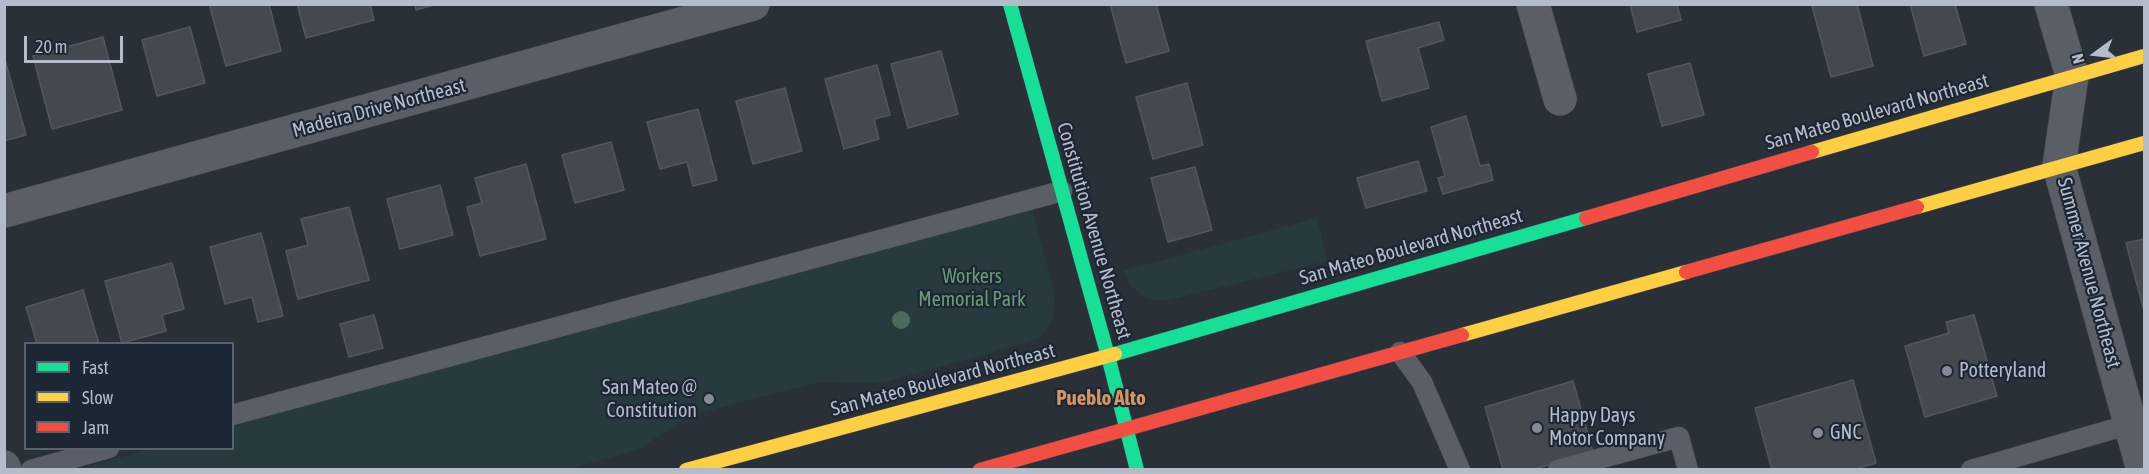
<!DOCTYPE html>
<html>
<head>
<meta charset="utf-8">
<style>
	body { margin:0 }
	#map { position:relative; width:2149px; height:474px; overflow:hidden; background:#2a3038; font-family:"Asap Condensed",sans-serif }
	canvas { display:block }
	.frame { position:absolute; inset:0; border:6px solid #b4bcc9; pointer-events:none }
	.legend { position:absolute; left:24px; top:342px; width:210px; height:108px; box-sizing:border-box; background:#1d2633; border:2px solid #59626f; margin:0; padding:8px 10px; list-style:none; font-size:18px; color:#b4bcc9 }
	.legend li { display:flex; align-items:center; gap:12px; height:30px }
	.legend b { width:30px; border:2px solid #59626f }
	.north { position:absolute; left:2065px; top:24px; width:60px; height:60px; -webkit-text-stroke:4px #1d2633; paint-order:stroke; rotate:255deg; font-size:16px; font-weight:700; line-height:24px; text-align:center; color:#b4bcc9 }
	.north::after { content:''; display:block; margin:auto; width:21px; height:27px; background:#b4bcc9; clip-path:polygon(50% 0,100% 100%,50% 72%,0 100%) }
	.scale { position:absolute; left:24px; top:36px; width:99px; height:27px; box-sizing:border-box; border:3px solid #b4bcc9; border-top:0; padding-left:8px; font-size:18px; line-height:21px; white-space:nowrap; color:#b4bcc9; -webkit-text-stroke:4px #1d2633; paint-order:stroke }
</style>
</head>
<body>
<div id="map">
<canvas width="2149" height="474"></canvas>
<div class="frame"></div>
<ul class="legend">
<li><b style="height:8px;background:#16e098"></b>Fast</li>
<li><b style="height:8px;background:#ffcf43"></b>Slow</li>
<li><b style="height:8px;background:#f24e42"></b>Jam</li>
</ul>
<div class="north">N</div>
<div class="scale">20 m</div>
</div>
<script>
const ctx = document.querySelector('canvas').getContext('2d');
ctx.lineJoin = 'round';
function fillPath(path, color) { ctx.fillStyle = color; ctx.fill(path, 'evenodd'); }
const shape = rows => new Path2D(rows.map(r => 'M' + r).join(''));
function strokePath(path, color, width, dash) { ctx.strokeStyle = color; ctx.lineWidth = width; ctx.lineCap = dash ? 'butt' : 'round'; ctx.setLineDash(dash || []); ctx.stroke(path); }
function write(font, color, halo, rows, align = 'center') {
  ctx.font = font + ' "Asap Condensed",sans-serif'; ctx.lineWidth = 4.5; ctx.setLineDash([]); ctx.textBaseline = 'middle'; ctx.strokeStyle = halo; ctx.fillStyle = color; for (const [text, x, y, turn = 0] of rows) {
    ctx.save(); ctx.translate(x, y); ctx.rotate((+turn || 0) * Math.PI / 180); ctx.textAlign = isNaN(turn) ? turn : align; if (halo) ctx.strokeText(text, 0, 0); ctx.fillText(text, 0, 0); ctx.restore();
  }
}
fillPath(shape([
	[1031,204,1055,295,1053,320,1039,338,1018,345,882,383,820,382,688,416,638,450,568,469,75,470,151,449,232,448,233,426],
	[1317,218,1327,261,1165,301,1146,298,1132,287,1123,271]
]), '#273a3e');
const building = shape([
	[209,4,269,4,281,51,226,66,209,4],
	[297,4,370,4,374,20,306,38,297,4],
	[415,4,437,4,416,10,415,4],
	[1110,4,1156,4,1169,51,1126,63,1110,4],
	[1630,4,1677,4,1681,20,1637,32,1630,4],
	[1819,4,1857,4,1873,66,1831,77,1812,6,1819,4],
	[1910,4,1955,4,1966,44,1924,56,1910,4],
	[1439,22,1444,40,1418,48,1429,88,1382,101,1366,41,1439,22],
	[190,27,205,83,157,96,142,40,190,27],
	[103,37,122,110,52,129,33,56,103,37],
	[941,51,958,114,908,128,891,64,941,51],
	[4,56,26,135,4,141,4,56],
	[1690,63,1704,115,1662,126,1648,74,1690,63],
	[877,65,890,115,874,119,879,139,844,149,825,79,877,65],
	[1187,83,1203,145,1153,159,1136,97,1187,83],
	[785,88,802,151,753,164,736,101,785,88],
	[698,109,717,180,693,186,687,162,660,169,647,122,698,109],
	[1466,116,1480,166,1489,164,1493,180,1443,194,1438,178,1445,176,1431,127,1466,116],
	[611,142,624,190,575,203,562,155,611,142],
	[1418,161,1427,191,1366,208,1357,178,1418,161],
	[526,164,546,239,480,256,467,207,482,203,475,178,526,164],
	[1195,167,1212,230,1168,242,1151,178,1195,167],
	[440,185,453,235,400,249,387,199,440,185],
	[349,207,369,280,298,299,286,251,308,245,301,219,349,207],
	[261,233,283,316,258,322,252,297,225,304,210,247,261,233],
	[2144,239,2144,311,2126,243,2144,239],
	[172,263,184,309,162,315,166,331,122,343,105,281,172,263],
	[83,290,99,344,37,344,26,307,83,290],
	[374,315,383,348,349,357,340,324,374,315],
	[1974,315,1997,396,1925,417,1905,346,1949,333,1946,322,1974,315],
	[1853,380,1876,463,1852,470,1772,470,1755,408,1853,380],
	[1573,381,1593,452,1531,470,1503,470,1485,407,1573,381]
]);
fillPath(building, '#444950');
strokePath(building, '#52575f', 1.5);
const lane = shape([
	[1400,352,1422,382,1460,470],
	[232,415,1062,191],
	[31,470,109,448],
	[1558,470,1679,437,1688,470],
	[1971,470,2138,422]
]);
const street = shape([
	[1533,4,1560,99],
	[2051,4,2072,76,2059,166,2143,470],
	[4,211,753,4],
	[4,467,5,470]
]);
const fast = shape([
	[1010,4,1108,356,1137,470],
	[1115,354,1586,218]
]);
const slow = shape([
	[1812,152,2144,56],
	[1917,207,2144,143],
	[1462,335,1686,272],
	[686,470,1115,354]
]);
const jam = shape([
	[1586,218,1812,152],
	[1686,272,1917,207],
	[980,470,1462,335]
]);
strokePath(lane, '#484c53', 21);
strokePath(street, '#484c53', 34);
strokePath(fast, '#484c53', 15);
strokePath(slow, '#484c53', 15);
strokePath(jam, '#484c53', 15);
strokePath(lane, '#5a5e66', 20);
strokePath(street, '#5a5e66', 33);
strokePath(fast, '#16e098', 14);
strokePath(slow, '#ffcf43', 14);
strokePath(jam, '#f24e42', 14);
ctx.fillStyle = '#4e6a5a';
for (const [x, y] of [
	[901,320]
]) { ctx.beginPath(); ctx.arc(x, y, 9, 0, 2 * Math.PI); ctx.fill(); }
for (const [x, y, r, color] of [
	[1947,371,6,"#848b96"],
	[709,399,6,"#848b96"],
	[1537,428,6,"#848b96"],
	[1818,433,6,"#848b96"]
]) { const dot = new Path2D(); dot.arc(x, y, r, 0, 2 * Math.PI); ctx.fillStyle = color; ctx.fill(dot); strokePath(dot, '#1d2633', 2); }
write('20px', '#b4bcc9', '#1d2633', [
	["Madeira Drive Northeast",379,108,-15],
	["San Mateo Boulevard Northeast",1877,112,-16],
	["Constitution Avenue Northeast",1094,231,74],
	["San Mateo Boulevard Northeast",1411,247,-16],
	["Summer Avenue Northeast",2089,273,75],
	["San Mateo Boulevard Northeast",943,380,-15]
]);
write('20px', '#6b9a76', '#1d2633', [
	["Workers",972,277],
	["Memorial Park",972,300]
]);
write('20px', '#b4bcc9', '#1d2633', [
	["Potteryland",1959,371],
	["San Mateo @",697,388,"right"],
	["Constitution",697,411,"right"],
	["Happy Days",1549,416],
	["Motor Company",1549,439],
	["GNC",1830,433]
], 'left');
write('bold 21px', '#d59563', '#1d2633', [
	["Pueblo Alto",1101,398]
]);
</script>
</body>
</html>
